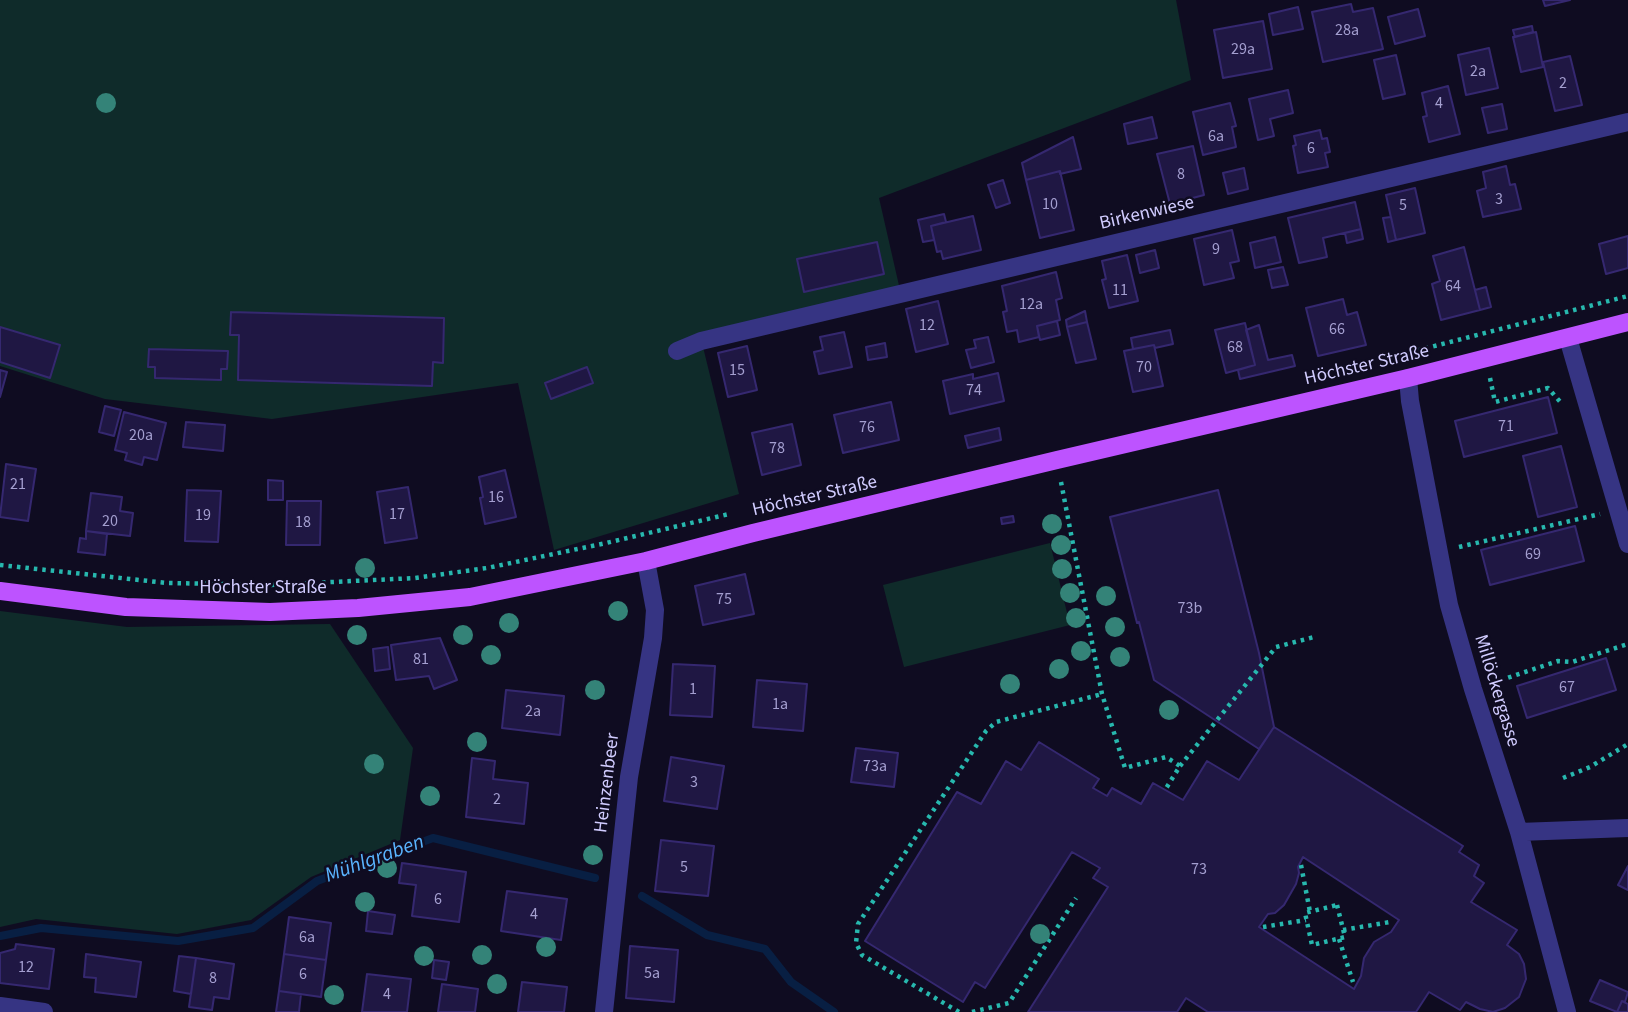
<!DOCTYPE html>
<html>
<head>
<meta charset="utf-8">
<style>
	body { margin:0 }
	canvas { display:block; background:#0f0c21 }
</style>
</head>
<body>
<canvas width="1628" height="1012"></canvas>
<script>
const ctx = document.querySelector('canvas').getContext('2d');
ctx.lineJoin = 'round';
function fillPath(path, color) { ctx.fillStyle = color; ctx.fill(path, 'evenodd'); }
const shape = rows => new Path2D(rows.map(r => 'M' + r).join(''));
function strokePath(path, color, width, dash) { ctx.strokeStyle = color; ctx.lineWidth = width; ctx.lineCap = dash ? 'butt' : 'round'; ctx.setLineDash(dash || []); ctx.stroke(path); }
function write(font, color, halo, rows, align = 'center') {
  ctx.font = font + ' "Source Sans 3",sans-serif'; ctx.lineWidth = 5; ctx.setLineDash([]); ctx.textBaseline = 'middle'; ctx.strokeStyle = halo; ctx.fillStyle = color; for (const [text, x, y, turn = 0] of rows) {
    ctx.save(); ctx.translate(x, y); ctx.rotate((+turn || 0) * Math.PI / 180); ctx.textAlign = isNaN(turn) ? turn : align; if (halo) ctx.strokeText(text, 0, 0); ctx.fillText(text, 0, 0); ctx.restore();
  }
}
fillPath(shape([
	[0,0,1176,0,1191,80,879,198,900,290,703,347,739,494,554,550,518,383,272,419,105,399,0,366],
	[1050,543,1070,625,904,667,883,585],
	[0,611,127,627,330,624,413,748,400,840,311,877,251,920,177,934,36,919,0,927]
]), '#0f2b2a');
strokePath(shape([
	[642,896,707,935,765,949,791,982,834,1012],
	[0,936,41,928,178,941,253,928,317,881,433,838,595,878]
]), '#081f43', 8);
const building = shape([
	[1543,0,1570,0,1545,6,1543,0],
	[1351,4,1353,12,1373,8,1383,49,1323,62,1312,12,1351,4],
	[1298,7,1303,29,1273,35,1269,14,1298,7],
	[1418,9,1425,36,1395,44,1388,17,1418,9],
	[1263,21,1272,69,1223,78,1214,30,1263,21],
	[1532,26,1533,32,1515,37,1513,30,1532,26],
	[1536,32,1543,67,1521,72,1513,37,1536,32],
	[1489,48,1498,88,1466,95,1458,55,1489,48],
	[1396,55,1405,94,1383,99,1374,60,1396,55],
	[1570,56,1582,105,1555,111,1543,62,1570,56],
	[1448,86,1460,134,1429,142,1423,117,1427,116,1422,93,1448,86],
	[1288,90,1293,113,1270,119,1274,136,1258,140,1249,99,1288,90],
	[1230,103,1236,126,1232,127,1236,147,1203,155,1193,112,1230,103],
	[1502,104,1507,129,1488,133,1482,108,1502,104],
	[1152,117,1157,138,1128,144,1124,124,1152,117],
	[1320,130,1322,139,1327,138,1330,152,1325,153,1328,167,1298,173,1293,146,1296,145,1294,136,1320,130],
	[1073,137,1081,169,1060,174,1060,171,1026,180,1022,163,1073,137],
	[1193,146,1204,195,1170,204,1157,154,1193,146],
	[1506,166,1510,185,1515,184,1521,209,1483,217,1477,191,1486,188,1483,172,1506,166],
	[1244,168,1248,189,1228,194,1223,173,1244,168],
	[1060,171,1074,230,1040,238,1026,180,1060,171],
	[1003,180,1010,203,996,208,988,185,1003,180],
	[1415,188,1425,233,1396,240,1386,195,1415,188],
	[1355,202,1361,229,1323,238,1327,257,1299,263,1288,218,1355,202],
	[944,214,946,222,931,226,934,240,923,242,918,220,944,214],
	[973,216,981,250,943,259,941,251,937,252,931,226,973,216],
	[1391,217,1396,240,1388,242,1383,218,1391,217],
	[1361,229,1363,239,1347,243,1345,233,1361,229],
	[1232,230,1239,261,1230,263,1234,278,1204,285,1194,239,1232,230],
	[1628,236,1628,268,1606,274,1599,244,1628,236],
	[1275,237,1281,262,1255,268,1250,243,1275,237],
	[877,242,884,274,804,292,797,259,877,242],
	[1464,247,1480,310,1441,320,1432,284,1440,281,1433,256,1464,247],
	[1155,250,1159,268,1140,273,1136,255,1155,250],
	[1127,255,1138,301,1109,308,1102,280,1106,279,1102,261,1127,255],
	[1283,267,1288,285,1272,288,1268,270,1283,267],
	[1056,272,1062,298,1056,300,1060,320,1037,326,1039,337,1019,342,1017,330,1007,332,1003,312,1007,311,1002,286,1056,272],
	[1486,287,1491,307,1480,310,1475,290,1486,287],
	[1343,299,1347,315,1357,312,1366,345,1318,356,1306,308,1343,299],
	[938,301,948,344,916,352,906,309,938,301],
	[1085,311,1087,322,1067,327,1066,320,1085,311],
	[231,312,444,318,443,363,433,362,432,386,238,380,239,335,230,335,231,312],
	[1057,321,1060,335,1040,340,1037,326,1057,321],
	[1087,322,1096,359,1076,363,1067,327,1087,322],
	[1245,323,1255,365,1226,373,1215,330,1245,323],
	[1259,325,1268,360,1292,355,1295,366,1240,379,1238,370,1255,365,1246,330,1259,325],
	[0,327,60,345,50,378,0,362,0,327],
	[1170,330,1173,344,1155,348,1154,345,1133,349,1131,338,1170,330],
	[844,332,852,367,819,374,814,352,823,350,820,337,844,332],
	[988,337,994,362,971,368,966,350,976,348,974,340,988,337],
	[885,343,887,357,868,360,866,347,885,343],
	[1154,345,1163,386,1133,392,1124,351,1154,345],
	[747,346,757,390,728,397,718,353,747,346],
	[149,349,228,351,227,369,221,369,221,380,155,378,155,367,148,367,149,349],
	[587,367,593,383,551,399,545,383,587,367],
	[0,370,7,372,0,397,0,370],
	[998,373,1004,401,950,414,943,381,973,374,973,379,998,373],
	[1548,397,1557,433,1464,457,1455,421,1548,397],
	[891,402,899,440,843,453,834,415,891,402],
	[105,406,121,410,114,436,99,432,105,406],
	[124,412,166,423,157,460,144,457,142,465,125,460,127,453,115,450,124,412],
	[186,422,225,425,223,451,183,447,186,422],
	[792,424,801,465,762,475,752,433,792,424],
	[999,428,1001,440,968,448,965,436,999,428],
	[1561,446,1577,507,1538,517,1523,456,1561,446],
	[6,464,36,469,28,521,0,517,6,464],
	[505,470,516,517,485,524,480,498,483,497,479,477,505,470],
	[268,480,283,481,283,500,268,500,268,480],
	[408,487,417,538,385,543,377,492,408,487],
	[187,490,221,491,218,542,185,541,187,490],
	[1218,490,1259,653,1274,727,1259,749,1154,680,1139,622,1137,623,1110,517,1218,490],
	[91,493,122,497,120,511,133,513,130,536,86,531,91,493],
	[287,501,321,501,320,545,286,545,287,501],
	[1013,516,1014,522,1002,524,1001,518,1013,516],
	[1575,526,1584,561,1490,585,1481,550,1575,526],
	[86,531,107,534,105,555,78,552,80,538,86,539,86,531],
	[745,574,754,614,703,625,695,586,745,574],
	[440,638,457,680,434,689,429,676,396,680,391,645,440,638],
	[388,647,390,669,375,671,373,649,388,647],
	[1606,658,1616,690,1527,718,1517,686,1606,658],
	[673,664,715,666,712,717,670,715,673,664],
	[757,680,807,684,803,731,753,727,757,680],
	[506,690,564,696,560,735,502,728,506,690],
	[1274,727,1463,846,1459,852,1479,865,1474,876,1484,883,1471,902,1517,930,1507,945,1519,954,1524,964,1526,979,1519,997,1505,1008,1493,1012,1480,1009,1466,1002,1460,1010,1429,992,1416,1012,1208,1012,1186,998,1177,1012,1028,1012,1108,887,1093,878,1100,868,1072,852,985,988,975,982,963,1002,865,941,957,792,981,804,1006,761,1021,770,1039,742,1099,779,1093,788,1107,796,1112,788,1141,804,1153,783,1183,800,1207,761,1239,780,1274,727],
	[1303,857,1399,920,1391,932,1374,942,1364,958,1361,976,1354,989,1259,927,1268,914,1275,913,1284,905,1296,884,1299,873,1298,867,1303,857],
	[856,748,898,753,894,787,851,782,856,748],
	[671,757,724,766,717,809,664,801,671,757],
	[472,758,495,761,493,779,528,783,524,824,466,817,472,758],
	[661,840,714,846,708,896,655,891,661,840],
	[402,863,466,872,459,922,412,916,416,885,399,883,402,863],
	[1628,866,1628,890,1618,885,1628,866],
	[507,891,567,899,561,940,501,931,507,891],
	[368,911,395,915,392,934,366,931,368,911],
	[289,917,331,923,326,960,284,954,289,917],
	[16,944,54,949,49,989,0,983,0,953,15,949,16,944],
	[630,946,678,950,674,1002,626,998,630,946],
	[86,954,141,962,136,997,95,992,96,978,84,977,86,954],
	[284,954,326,960,321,997,279,991,284,954],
	[179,956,196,958,191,994,174,991,179,956],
	[196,958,234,964,229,999,214,997,212,1010,189,1007,196,958],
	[434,960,449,962,446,980,432,978,434,960],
	[367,974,411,979,407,1012,362,1012,367,974],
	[1600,980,1628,992,1625,1002,1622,1001,1617,1012,1590,1001,1600,980],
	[522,982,567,987,564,1012,518,1012,522,982],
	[442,984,478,989,475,1012,438,1012,442,984],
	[279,991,301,994,299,1012,276,1012,279,991],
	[1622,1001,1628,1004,1628,1012,1617,1012,1622,1001]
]);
fillPath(building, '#1f1743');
strokePath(building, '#352870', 2);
strokePath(shape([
	[1392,357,1628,296],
	[1490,378,1495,402,1548,388,1563,405],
	[1061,482,1102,694,1125,768,1166,757,1180,766,1165,790],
	[1459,547,1600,514],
	[0,565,167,583,271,585,415,578,487,568,606,543,729,514],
	[1492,683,1558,661,1572,662,1628,644],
	[1180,766,1276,647,1314,637],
	[1563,778,1590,767,1628,744],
	[1301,865,1310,912],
	[1337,905,1345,937,1312,945,1305,913,1337,905],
	[1263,927,1306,920],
	[1343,930,1390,922],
	[1339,939,1353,982],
	[959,1012,862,955,856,943,858,924,986,731,996,722,1102,694],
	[972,1012,1009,1003,1076,898]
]), '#27b8ae', 4.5, [3.5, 5]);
strokePath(shape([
	[1568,338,1628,544],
	[677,351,701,341,1628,122],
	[1408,378,1410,401,1449,605,1473,689,1519,832,1567,1012],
	[1519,832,1628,828],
	[0,1006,44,1012],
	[604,1012,629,777,653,638,655,610,646,561]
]), '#363483', 18);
strokePath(shape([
	[0,591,126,607,270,612,358,608,470,597,646,561,753,533,1057,460,1408,378,1628,322]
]), '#bd53ff', 18);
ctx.fillStyle = '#348378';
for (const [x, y] of [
	[106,103],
	[1052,524],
	[1061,545],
	[365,568],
	[1062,569],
	[1070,593],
	[1106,596],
	[618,611],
	[1076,618],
	[509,623],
	[1115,627],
	[357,635],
	[463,635],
	[1081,651],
	[491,655],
	[1120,657],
	[1059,669],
	[1010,684],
	[595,690],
	[1169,710],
	[477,742],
	[374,764],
	[430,796],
	[593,855],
	[387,868],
	[365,902],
	[1040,934],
	[546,947],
	[482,955],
	[424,956],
	[497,984],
	[334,995]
]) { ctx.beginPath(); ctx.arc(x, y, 10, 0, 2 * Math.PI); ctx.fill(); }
write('16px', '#a49fd0', null, [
	["28a",1347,31],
	["29a",1243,50],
	["2a",1478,72],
	["2",1563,84],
	["4",1439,104],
	["6a",1216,137],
	["6",1311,149],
	["8",1181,175],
	["3",1499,200],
	["10",1050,205],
	["5",1403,206],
	["9",1216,250],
	["64",1453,287],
	["11",1120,291],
	["12a",1031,305],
	["12",927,326],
	["66",1337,330],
	["68",1235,348],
	["70",1144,368],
	["15",737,371],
	["74",974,391],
	["71",1506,427],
	["76",867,428],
	["20a",141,436],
	["78",777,449],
	["21",18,485],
	["16",496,498],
	["17",397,515],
	["19",203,516],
	["20",110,522],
	["18",303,523],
	["69",1533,555],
	["75",724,600],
	["73b",1190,609],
	["81",421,660],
	["67",1567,688],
	["1",693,690],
	["1a",780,705],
	["2a",533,712],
	["73a",875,767],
	["3",694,783],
	["2",497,800],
	["5",684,868],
	["73",1199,870],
	["6",438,900],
	["4",534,915],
	["6a",307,938],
	["12",26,968],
	["5a",652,974],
	["6",303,975],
	["8",213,979],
	["4",387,995]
]);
write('19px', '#d1ccff', '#0f0c21', [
	["Birkenwiese",1147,214,-13],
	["Höchster Straße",1367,366,-13],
	["Höchster Straße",815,497,-13],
	["Höchster Straße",263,589],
	["Millöckergasse",1496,691,73],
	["Heinzenbeer",608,783,-83]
]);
write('italic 21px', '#5ab4ff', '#0f0c21', [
	["Mühlgraben",375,860,-20]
]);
</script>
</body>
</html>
